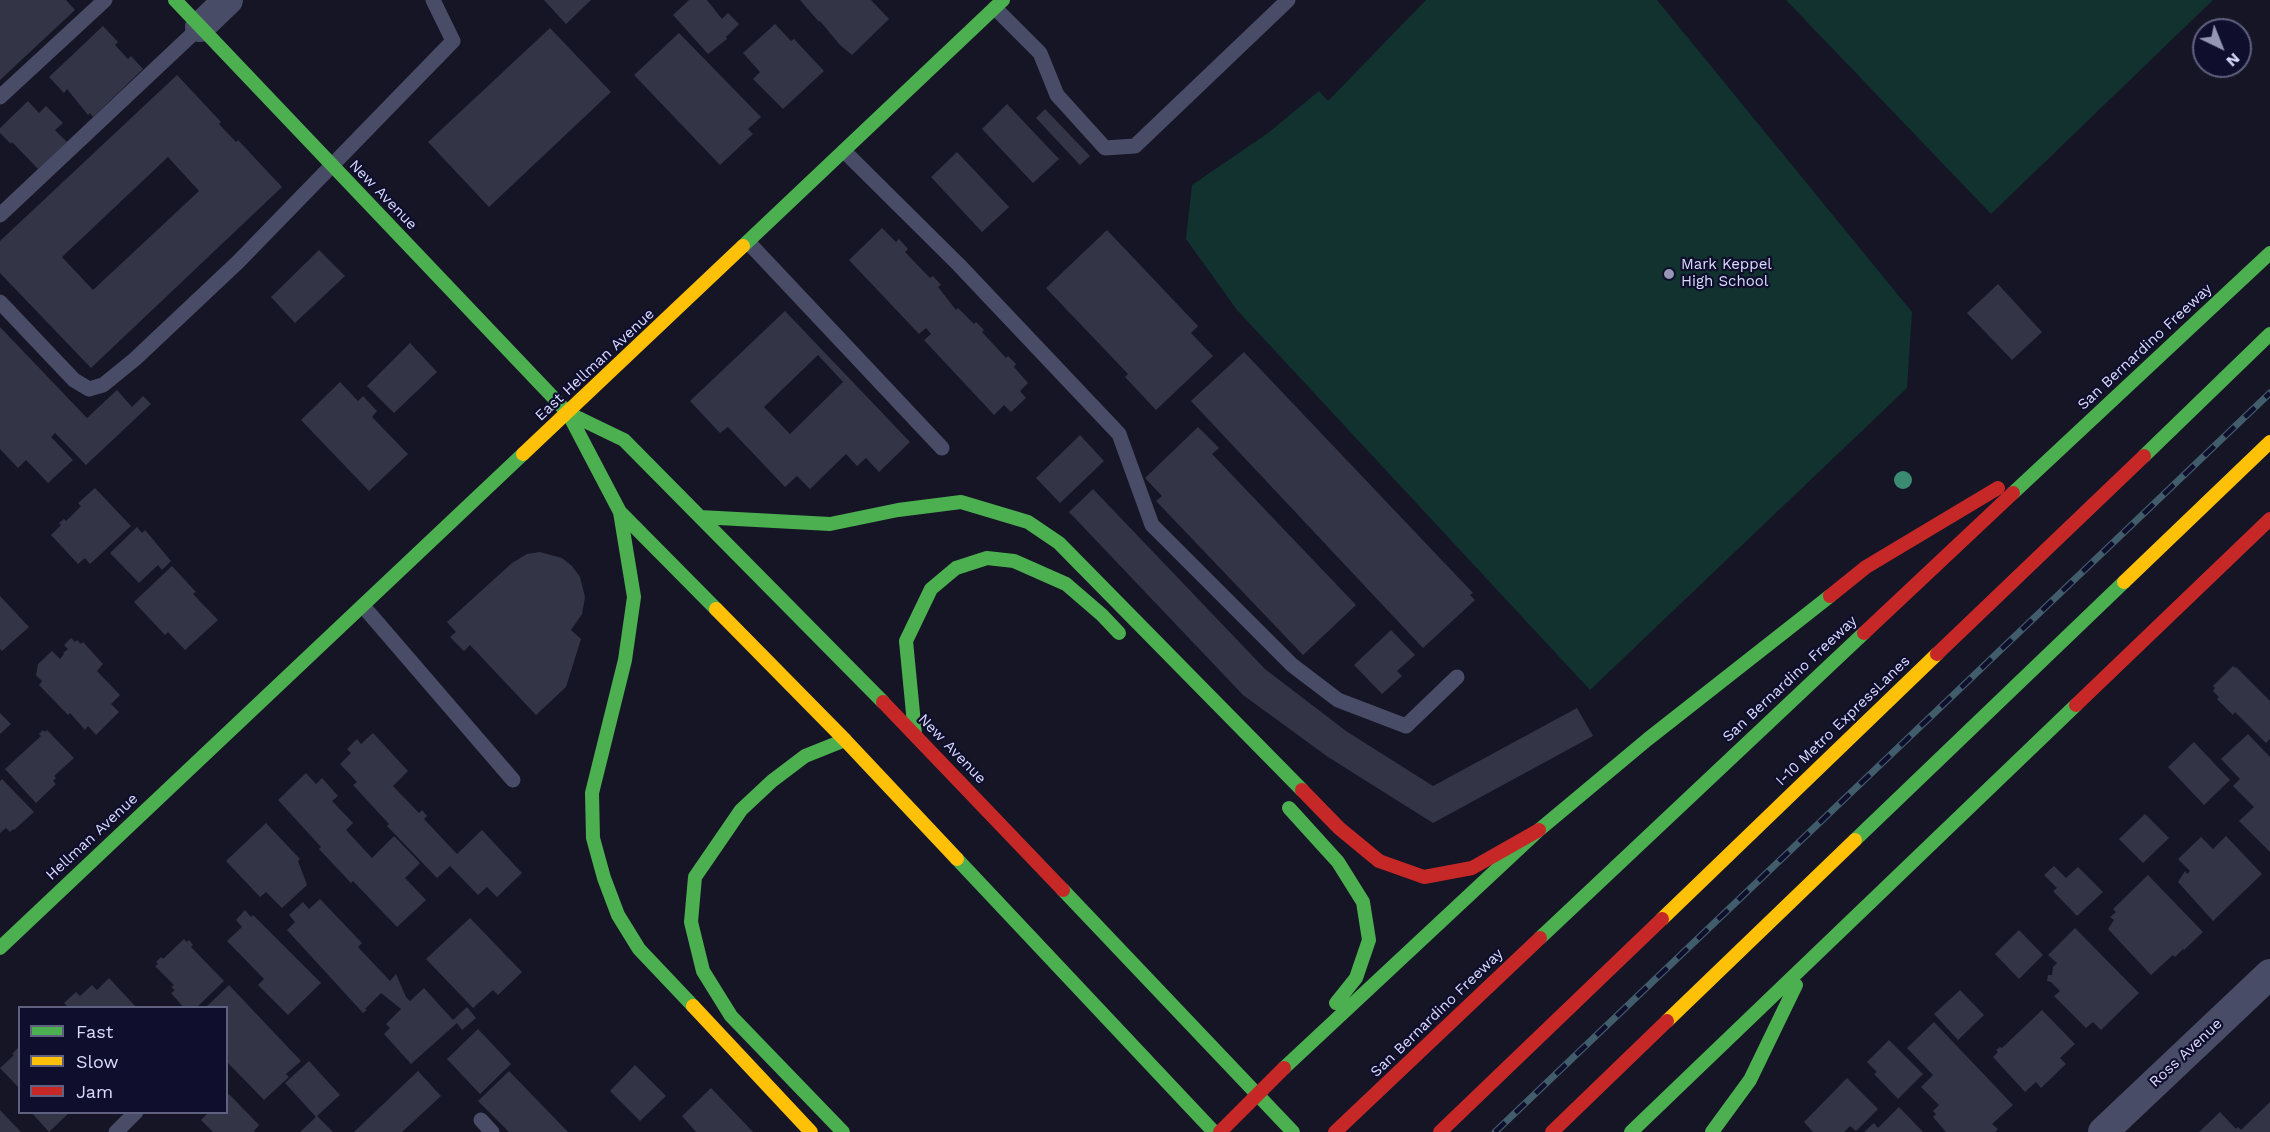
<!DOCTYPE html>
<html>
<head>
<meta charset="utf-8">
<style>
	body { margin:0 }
	#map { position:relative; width:2270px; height:1132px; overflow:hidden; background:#151525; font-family:"Work Sans",sans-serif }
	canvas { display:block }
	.legend { position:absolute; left:18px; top:1006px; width:210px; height:108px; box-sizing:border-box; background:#0f0e2c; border:2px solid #606080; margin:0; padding:8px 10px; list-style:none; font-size:18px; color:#d9dbff }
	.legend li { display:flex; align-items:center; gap:12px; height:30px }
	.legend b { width:30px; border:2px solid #606080 }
	.north { position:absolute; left:2192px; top:18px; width:60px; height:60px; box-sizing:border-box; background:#0f0e2c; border:2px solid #606080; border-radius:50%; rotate:137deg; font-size:16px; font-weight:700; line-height:24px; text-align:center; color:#d9dbff }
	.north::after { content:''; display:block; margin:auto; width:21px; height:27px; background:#9496b3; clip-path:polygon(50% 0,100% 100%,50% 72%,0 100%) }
</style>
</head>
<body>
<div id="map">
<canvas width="2270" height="1132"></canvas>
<ul class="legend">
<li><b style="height:8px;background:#4caf50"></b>Fast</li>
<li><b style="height:8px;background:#ffc107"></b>Slow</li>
<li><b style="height:8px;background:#c62828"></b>Jam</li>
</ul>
<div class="north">N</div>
</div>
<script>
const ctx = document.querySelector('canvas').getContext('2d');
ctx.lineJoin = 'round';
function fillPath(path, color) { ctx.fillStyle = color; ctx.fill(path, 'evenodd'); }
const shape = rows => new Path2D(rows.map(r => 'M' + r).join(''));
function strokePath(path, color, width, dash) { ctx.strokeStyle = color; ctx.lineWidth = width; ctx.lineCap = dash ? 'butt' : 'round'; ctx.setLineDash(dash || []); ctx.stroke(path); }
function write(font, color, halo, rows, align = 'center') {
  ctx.font = font + ' "Work Sans",sans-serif'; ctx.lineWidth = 4.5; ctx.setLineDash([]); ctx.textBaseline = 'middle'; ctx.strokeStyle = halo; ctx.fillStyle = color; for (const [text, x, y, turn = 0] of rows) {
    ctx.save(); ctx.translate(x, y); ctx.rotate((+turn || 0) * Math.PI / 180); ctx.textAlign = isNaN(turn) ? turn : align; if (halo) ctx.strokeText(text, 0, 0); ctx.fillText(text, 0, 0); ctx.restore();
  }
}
fillPath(shape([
	[1426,0,1657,0,1912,312,1907,388,1590,690,1237,310,1186,239,1192,185,1268,133,1319,91,1328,101],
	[1786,0,2213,0,1991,214]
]), '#11322e');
fillPath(shape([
	[0,0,66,0,75,10,0,80],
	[544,0,591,0,566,24],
	[689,0,707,0,722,19,728,13,739,24,726,37,727,39,708,54,673,15],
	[800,0,871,0,889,19,852,55,840,45,820,21,819,22],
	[775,24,791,41,794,39,824,71,783,109,753,79,760,72,743,53],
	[103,26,118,42,115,45,128,59,131,56,143,69,93,117,90,113,88,115,67,89,64,93,49,77],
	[550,28,611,92,489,207,428,142],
	[679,33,761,117,748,129,753,134,720,165,634,75],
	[177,75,221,122,219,124,236,142,238,140,282,187,91,368,0,273,0,241],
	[168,157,199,191,93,290,62,257],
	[28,101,39,113,46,106,63,123,55,130,67,142,38,169,12,142,11,144,0,133,0,128],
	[1007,104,1059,159,1033,183,982,129],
	[1045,109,1090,156,1080,165,1036,118],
	[957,152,1009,207,982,232,931,177],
	[882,228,896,242,899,239,908,249,905,252,930,278,933,276,941,285,938,287,956,310,958,308,974,324,976,322,984,330,982,332,1006,358,1008,356,1016,364,1014,367,1028,383,1020,391,1026,398,1011,412,1004,405,994,415,924,340,931,334,926,328,919,334,849,260],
	[1107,230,1198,326,1191,333,1213,356,1156,410,1125,377,1128,374,1046,288],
	[319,250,345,276,295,323,271,297],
	[1998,284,2042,332,2012,360,1967,313],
	[785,311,910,442,879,472,866,458,857,466,846,454,810,489,797,476,785,487,728,427,720,433,690,401],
	[818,355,843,382,790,434,764,407],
	[0,327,87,418,117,390,132,407,143,396,151,404,86,465,55,433,51,437,73,460,48,483,26,460,18,468,0,449],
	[410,343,437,372,394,413,367,386],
	[1244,352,1473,593,1470,595,1475,600,1423,648,1191,401],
	[340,382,358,401,363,396,377,411,372,417,408,454,369,491,301,420],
	[1198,427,1219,448,1212,454,1356,605,1303,655,1156,501,1162,496,1145,478],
	[1080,435,1104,461,1060,503,1036,478],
	[95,488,131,526,90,564,85,558,78,564,51,535,61,525,59,523,64,519,66,521,81,506,78,503],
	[1093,489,1265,669,1346,731,1433,786,1577,708,1593,736,1433,823,1328,757,1243,695,1069,512],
	[137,527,142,533,145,530,171,561,162,570,158,565,139,583,110,553],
	[540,552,562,558,572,566,580,577,585,597,582,614,571,630,581,639,566,687,536,715,470,645,464,651,450,637,456,632,447,622,512,563,527,554],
	[172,566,196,592,193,594,218,620,185,650,168,632,165,635,134,602],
	[0,596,29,627,2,651,0,649],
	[1391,630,1415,655,1397,671,1402,676,1382,694,1354,665],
	[71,638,75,642,77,640,81,644,83,642,103,664,97,671,120,695,111,704,119,712,96,735,88,726,85,730,70,713,68,715,39,685,42,681,36,675,38,664,52,651,60,659,64,654,63,653,68,649,64,645],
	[2233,666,2235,668,2236,667,2270,701,2270,739,2266,743,2235,712,2233,715,2217,699,2219,697,2213,691,2215,688,2213,686],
	[0,713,11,724,0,734],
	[43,730,45,732,47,730,74,758,54,776,56,778,53,781,56,784,36,803,5,769,41,736,39,734],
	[373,733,408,771,393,786,419,813,422,810,427,816,424,819,457,854,482,830,522,873,497,897,487,887,478,895,450,866,437,878,387,826,389,824,353,785,357,782,340,764,351,753,347,749,357,739,361,744],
	[2248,734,2270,757,2270,852,2239,821,2254,807,2233,786,2240,779,2221,759],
	[2194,742,2230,780,2204,805,2168,767],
	[306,773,316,784,322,778,338,796,332,801,353,823,346,830,372,858,394,836,420,863,405,878,426,900,397,927,353,881,351,883,319,849,321,847,278,800],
	[2,779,34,812,14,830,13,829,10,832,6,828,0,833,0,781],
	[2145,814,2169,838,2143,863,2119,839],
	[266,823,300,859,298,861,307,885,282,908,266,892,260,897,226,861],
	[2226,836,2262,874,2213,921,2178,882,2185,871,2187,874,2190,871,2178,859,2201,837,2213,849],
	[2054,866,2066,878,2078,867,2103,892,2077,916,2053,891,2057,888,2044,875],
	[2148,875,2203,932,2184,950,2183,949,2175,957,2173,955,2151,975,2108,929,2114,920,2110,917,2116,912,2113,909],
	[320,899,362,943,358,947,390,981,396,974,406,997,410,1001,424,988,453,1020,467,1007,476,1018,462,1030,457,1023,411,1064,384,1034,390,1028,386,1024,401,1009,381,993,365,1009,367,1010,363,1013,287,930,295,922,289,915,303,902,309,909],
	[245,910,251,917,253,915,321,983,288,1015,258,985,264,979,227,941,242,927,236,920],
	[470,918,522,972,498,995,493,990,473,1008,426,959],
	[2075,928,2139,993,2101,1030,2093,1022,2086,1028,2054,996,2060,991,2051,982,2047,981,2048,975,2052,975,2053,967,2057,963,2048,955],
	[2019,930,2043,955,2019,979,1995,954],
	[184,939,187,942,189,940,193,945,191,947,224,981,196,1008,184,1008,171,993,175,990,171,987,174,985,155,966,158,964,156,962,161,957,163,959],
	[109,978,137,1008,69,1008,64,1003,76,992,80,996,92,985,97,990],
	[229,985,301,1061,286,1074,289,1077,264,1100,226,1061,229,1058,226,1056,226,1008,205,1008],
	[1960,990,1984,1015,1958,1040,1934,1014],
	[2042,1010,2075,1044,2060,1058,2066,1064,2041,1088,2036,1082,2025,1092,1993,1057,1998,1052,1996,1050,2000,1047,2002,1048],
	[1934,1022,2013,1105,1992,1124,1998,1129,1995,1132,1946,1132,1933,1117,1936,1114,1933,1111,1939,1105,1921,1087,1933,1075,1907,1048],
	[478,1029,511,1064,480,1094,447,1059],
	[1889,1040,1923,1074,1898,1099,1874,1074,1877,1072,1867,1062],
	[20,1046,20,1089,0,1068,14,1055,12,1054],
	[309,1061,340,1095,317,1116,333,1132,300,1132,316,1117,285,1083],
	[635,1065,666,1096,640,1121,610,1091],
	[418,1071,441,1096,402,1132,354,1132],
	[509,1071,568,1132,509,1132,478,1101],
	[1847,1078,1878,1109,1856,1131,1850,1126,1844,1132,1813,1132,1804,1122],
	[711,1088,753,1132,696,1132,682,1116],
	[229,1094,259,1125,254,1131,255,1132,213,1132,201,1120,209,1112,226,1112,226,1096],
	[2270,1102,2270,1132,2199,1132,2220,1112,2236,1129,2238,1127,2241,1130],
	[1899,1107,1923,1132,1864,1132,1874,1123,1878,1128],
	[0,1110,21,1132,0,1132],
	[31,1112,70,1112,49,1132]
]), '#333446');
strokePath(shape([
	[995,8,1040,53,1057,95,1105,148,1135,146,1288,0],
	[0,97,105,0],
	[844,151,959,265,1119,434,1152,525,1292,665,1338,700,1406,726,1457,677],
	[0,215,200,27],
	[748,242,942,448],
	[0,302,74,380,89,389,103,385,135,359,238,262,453,41,433,0],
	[363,606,513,780],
	[481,1120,492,1132],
	[116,1132,136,1112]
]), '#494c66', 15);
strokePath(shape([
	[200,27,228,0],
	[2103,1132,2270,974]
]), '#494c66', 30);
strokePath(shape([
	[175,0,568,413,620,512,716,609],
	[743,246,1003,0],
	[568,413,624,440,883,702],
	[2144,456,2270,334],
	[2013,493,2270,253],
	[620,512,634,597,625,660,592,793,593,838,604,878,618,915,639,949,693,1006],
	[700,517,830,524,898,510,961,502,1028,522,1059,543,1302,790],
	[915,734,906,641,931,589,956,568,987,558,1014,561,1066,584,1102,615,1119,633],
	[1289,808,1338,862,1363,902,1369,940,1356,978,1336,1003],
	[1855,840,2124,582],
	[957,859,1214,1132],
	[1063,890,1293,1132],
	[1540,938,1864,633],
	[0,948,523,454],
	[1284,1068,1539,830,1648,739,1830,596],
	[843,1132,731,1016,703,971,691,922,695,877,741,810,772,781,805,756,845,740],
	[1631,1132,2076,705],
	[1712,1132,1750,1080,1796,985]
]), '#4caf50', 14);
strokePath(shape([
	[523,454,743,246],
	[2124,582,2270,442],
	[716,609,845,740,957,859],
	[1662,919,1937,654],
	[693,1006,811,1132],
	[1667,1021,1855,840]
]), '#ffc107', 14);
strokePath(shape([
	[1830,596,1866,567,1998,488],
	[1864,633,2013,493],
	[1937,654,2144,456],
	[883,702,1063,890],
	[2076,705,2270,519],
	[1302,790,1339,828,1379,861,1424,877,1472,868,1539,830],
	[1335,1132,1540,938],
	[1440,1132,1662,919],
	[1552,1132,1667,1021]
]), '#c62828', 14);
const rail = shape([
	[1495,1132,2270,393]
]);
strokePath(rail, '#415c6b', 7);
strokePath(rail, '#0f0e2c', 4.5, [14]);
strokePath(shape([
	[1220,1132,1284,1068]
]), '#c62828', 14);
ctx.fillStyle = '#3a8b71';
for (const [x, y] of [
	[1903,480]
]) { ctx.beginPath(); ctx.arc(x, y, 9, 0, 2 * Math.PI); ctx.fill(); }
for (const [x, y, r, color] of [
	[1669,274,6,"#9496b3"]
]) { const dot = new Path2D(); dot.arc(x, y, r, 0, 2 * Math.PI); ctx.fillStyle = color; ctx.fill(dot); strokePath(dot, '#0f0e2c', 2); }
write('15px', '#d9dbff', '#0f0e2c', [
	["New Avenue",383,195,46],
	["San Bernardino Freeway",2145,347,-43],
	["East Hellman Avenue",595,365,-43],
	["San Bernardino Freeway",1790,679,-43],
	["I-10 Metro ExpressLanes",1843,721,-44],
	["New Avenue",952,749,46],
	["Hellman Avenue",92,837,-43],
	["San Bernardino Freeway",1437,1013,-44],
	["Ross Avenue",2186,1053,-43]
]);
write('15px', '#d9dbff', '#0f0e2c', [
	["Mark Keppel",1681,265],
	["High School",1681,282]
], 'left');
</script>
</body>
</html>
